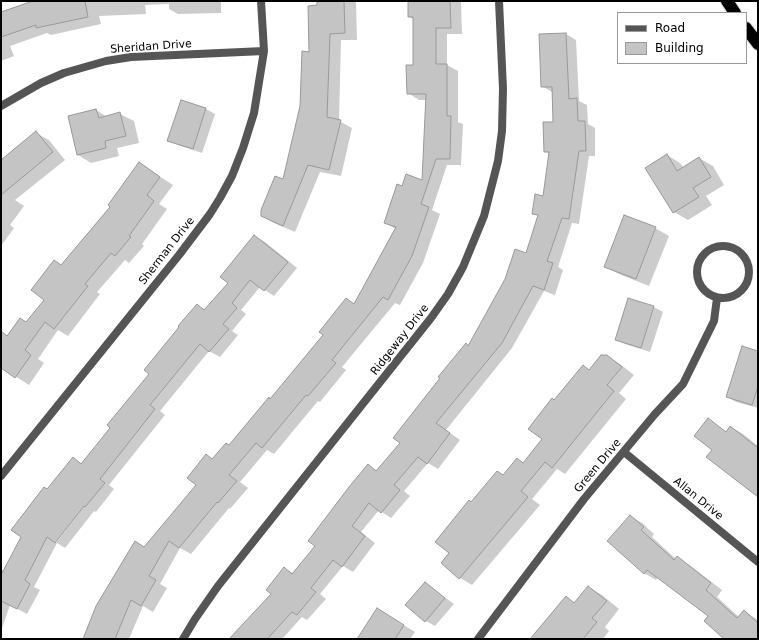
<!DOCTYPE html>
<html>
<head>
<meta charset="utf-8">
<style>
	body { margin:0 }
	#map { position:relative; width:759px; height:640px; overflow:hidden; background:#fff; font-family:"DejaVu Sans",sans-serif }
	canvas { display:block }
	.frame { position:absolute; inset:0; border:2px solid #000; pointer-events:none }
	.legend { position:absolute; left:617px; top:12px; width:130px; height:52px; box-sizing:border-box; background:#fff; border:1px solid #999; margin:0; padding:5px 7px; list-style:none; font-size:12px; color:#000 }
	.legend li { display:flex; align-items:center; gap:8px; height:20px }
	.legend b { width:20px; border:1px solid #999 }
</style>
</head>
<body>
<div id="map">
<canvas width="759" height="640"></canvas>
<div class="frame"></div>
<ul class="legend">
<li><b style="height:5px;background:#555"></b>Road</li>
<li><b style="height:11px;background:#c4c4c4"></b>Building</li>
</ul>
</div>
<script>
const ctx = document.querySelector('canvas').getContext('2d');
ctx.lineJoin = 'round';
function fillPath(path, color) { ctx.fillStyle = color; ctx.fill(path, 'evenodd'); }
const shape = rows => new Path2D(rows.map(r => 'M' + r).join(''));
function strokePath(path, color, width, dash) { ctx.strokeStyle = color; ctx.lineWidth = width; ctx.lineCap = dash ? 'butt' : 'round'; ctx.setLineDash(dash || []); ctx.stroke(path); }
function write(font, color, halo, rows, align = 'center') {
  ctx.font = font + ' "DejaVu Sans",sans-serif'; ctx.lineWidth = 3; ctx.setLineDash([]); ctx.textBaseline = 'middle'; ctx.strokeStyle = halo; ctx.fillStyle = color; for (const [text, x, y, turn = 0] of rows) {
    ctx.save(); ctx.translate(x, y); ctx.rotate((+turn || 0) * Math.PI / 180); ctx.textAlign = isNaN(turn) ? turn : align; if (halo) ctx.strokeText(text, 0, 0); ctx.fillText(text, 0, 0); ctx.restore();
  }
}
fillPath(shape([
	[32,1,221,1,221,13,178,14,169,9,169,4,145,5,146,14,99,16,101,24,51,35,47,33,10,46,14,56,1,61,1,14,32,2],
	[318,1,356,1,357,40,341,40,339,121,352,128,341,176,320,172,295,232,274,223,262,216,283,181,301,106],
	[409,1,461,1,462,34,447,34,447,65,458,71,458,122,463,124,461,165,447,165,432,210,440,214,423,263,400,305,395,303,342,367,346,370,320,402,318,401,274,454,267,450,240,482,248,488,230,509,229,508,191,554,180,548,160,584,167,588,153,612,143,606,129,639,84,639,145,548,197,485,207,456,213,459,230,446,271,400,325,335,347,300,355,304,396,229,385,223,403,187,423,181,427,100,419,100,408,93,414,66,414,19,409,17],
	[566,34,576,40,579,101,587,105,588,124,595,128,595,156,589,156,579,224,572,223,558,267,563,270,555,295,544,291,512,348,446,430,460,440,438,469,428,463,404,491,410,496,391,518,379,510,361,532,375,543,353,572,343,566,320,594,326,599,307,620,302,617,282,639,236,639,272,594,285,569,294,574,317,546,368,466,378,471,401,443,466,345,469,346,526,254,539,216,533,213,544,197,550,154,545,151,554,123,552,92,542,86,540,35],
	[181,101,206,109,215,114,202,153,178,145,169,140],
	[96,110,107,117,120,114,134,121,139,143,117,148,119,156,91,163,78,155,69,117],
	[36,133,49,140,65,160,15,200,24,206,10,225,14,228,1,246,1,161],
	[667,155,680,163,684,168,699,158,713,166,724,185,706,196,712,205,688,220,674,212,647,168],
	[139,163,173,185,159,204,167,209,142,244,144,246,129,263,125,260,97,292,100,294,68,336,58,330,38,359,44,363,29,385,1,367,1,332,8,336,27,323,45,300,62,266,112,206],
	[655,228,669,236,649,286,619,274,605,267],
	[255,236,265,242,297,268,274,296,260,287,241,310,246,314,232,331,238,335,220,357,209,351,160,411,165,415,109,485,114,489,96,512,94,511,65,548,57,543,34,587,40,590,27,614,10,605,1,631,1,569,4,571,47,490,73,458,82,464,112,428,150,374,197,305,206,310,229,283],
	[86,501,87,502,56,543,53,543],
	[629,299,654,307,663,312,650,352,625,344,616,339],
	[758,352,758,408,736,402,728,397],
	[607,356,620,364,634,375,619,393,626,399,565,474,557,469,532,499,540,505,472,585,460,578,450,553,472,503,504,476,517,460,524,463,543,439,554,401,583,366,590,370],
	[708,419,727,432,731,427,743,434,758,446,758,497,713,450],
	[630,516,642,523,654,534,652,537,676,559,677,558,688,564,722,590,717,597,739,617,744,611,758,620,758,639,721,639,723,637,710,616,658,577,656,580,644,573],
	[425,583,454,604,435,626,426,621,407,605],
	[588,587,602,595,619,609,605,627,609,631,603,639,531,639,566,598,575,603],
	[389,616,415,632,410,639,358,639]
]), '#0003');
const building = shape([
	[33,1,85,1,88,17,36,28,36,25,1,37,1,12,33,1],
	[317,1,344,1,345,33,330,34,327,117,341,120,329,170,308,165,283,226,261,216,261,210,275,176,283,179,300,106,302,51,309,52,308,6,317,5,317,1],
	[408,1,450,1,451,28,436,28,436,64,447,64,447,116,451,116,450,159,436,159,421,204,429,207,412,256,388,300,383,297,332,360,336,363,308,396,306,395,262,448,256,443,229,475,237,481,218,503,217,502,179,548,169,541,149,576,156,580,141,606,131,600,115,639,83,639,96,606,135,541,144,547,196,485,187,478,206,454,212,459,226,443,229,445,269,397,270,399,323,335,319,332,346,298,354,304,396,227,384,223,397,184,402,186,406,174,422,180,426,94,407,94,406,65,413,65,413,17,408,17,408,1],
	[566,33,569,99,577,98,578,121,585,121,586,151,579,151,569,219,562,218,547,261,553,263,544,290,533,286,502,343,436,423,450,433,427,464,418,457,394,485,400,490,381,513,369,503,352,526,365,536,342,567,333,560,311,588,316,592,297,615,292,612,267,639,229,639,271,594,266,590,284,567,292,574,315,546,308,541,349,487,368,464,376,471,400,443,393,438,440,378,438,377,466,343,468,346,505,279,515,249,526,253,538,215,532,214,535,194,543,196,549,152,544,152,543,122,553,122,552,87,541,87,539,34,566,33],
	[181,100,206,108,193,149,167,141,181,100],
	[96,109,99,118,120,112,126,136,105,141,106,148,77,155,68,116,96,109],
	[36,131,53,152,1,195,1,160,36,131],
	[667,154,677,171,699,157,711,177,693,188,699,197,673,213,645,168,667,154],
	[139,162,160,177,147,195,154,201,129,236,131,237,115,256,111,253,85,284,88,286,54,329,45,322,25,350,31,355,15,378,1,368,1,331,7,336,20,318,26,322,44,300,31,290,54,260,61,265,110,207,108,205,139,162],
	[624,215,656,227,636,279,604,267,624,215],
	[254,235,288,262,264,291,250,280,232,303,237,308,223,324,229,329,209,352,200,344,150,405,155,409,100,479,105,483,85,507,84,506,55,543,47,537,25,580,30,584,17,609,1,601,1,575,21,537,11,530,44,487,47,489,73,457,81,464,110,428,107,425,149,374,144,370,179,327,178,326,197,304,204,310,228,283,220,277,254,235],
	[628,298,654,306,641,348,615,340,628,298],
	[742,346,758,351,758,387,752,405,726,397,742,346],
	[601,355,607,355,622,367,607,385,614,391,552,468,545,462,521,491,528,497,459,579,441,563,449,553,435,542,469,500,471,502,497,471,503,475,517,458,523,463,542,439,528,429,552,398,554,400,583,365,589,370,601,355],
	[708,418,726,432,730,426,758,448,758,497,706,457,712,450,694,436,708,418],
	[630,515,644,527,641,530,674,560,677,556,711,583,706,590,737,618,744,610,758,623,758,639,724,639,704,621,708,616,647,570,644,574,607,541,630,515],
	[425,582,445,598,425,622,405,605,425,582],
	[588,586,607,601,592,618,597,622,583,639,530,639,566,596,574,603,588,586],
	[377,608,404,625,395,639,357,639,377,608]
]);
fillPath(building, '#c4c4c4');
strokePath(building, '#999', 1);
const motorway = shape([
	[727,1,735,13],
	[746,28,758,44]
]);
strokePath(motorway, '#dbdbdb', 14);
strokePath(shape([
	[1,106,41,83,64,73,106,61,131,57,264,51],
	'697 272a26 26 0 1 1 52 0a26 26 0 1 1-52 0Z',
	[624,452,758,562],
	[1,476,179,255,210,214,220,198,232,176,243,148,254,113,264,51,261,1],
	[183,639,195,619,218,586,431,318,448,294,463,267,484,216,498,161,502,131,503,89,499,1],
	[478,639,584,499,655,414,683,384,714,321,717,298]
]), '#555', 8);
strokePath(motorway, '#000', 12);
write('11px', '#000', '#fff', [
	["Sheridan Drive",151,47,-4],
	["Sherman Drive",167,251,-52],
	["Ridgeway Drive",400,340,-52],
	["Green Drive",598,466,-50],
	["Allan Drive",698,499,39]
]);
</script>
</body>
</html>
